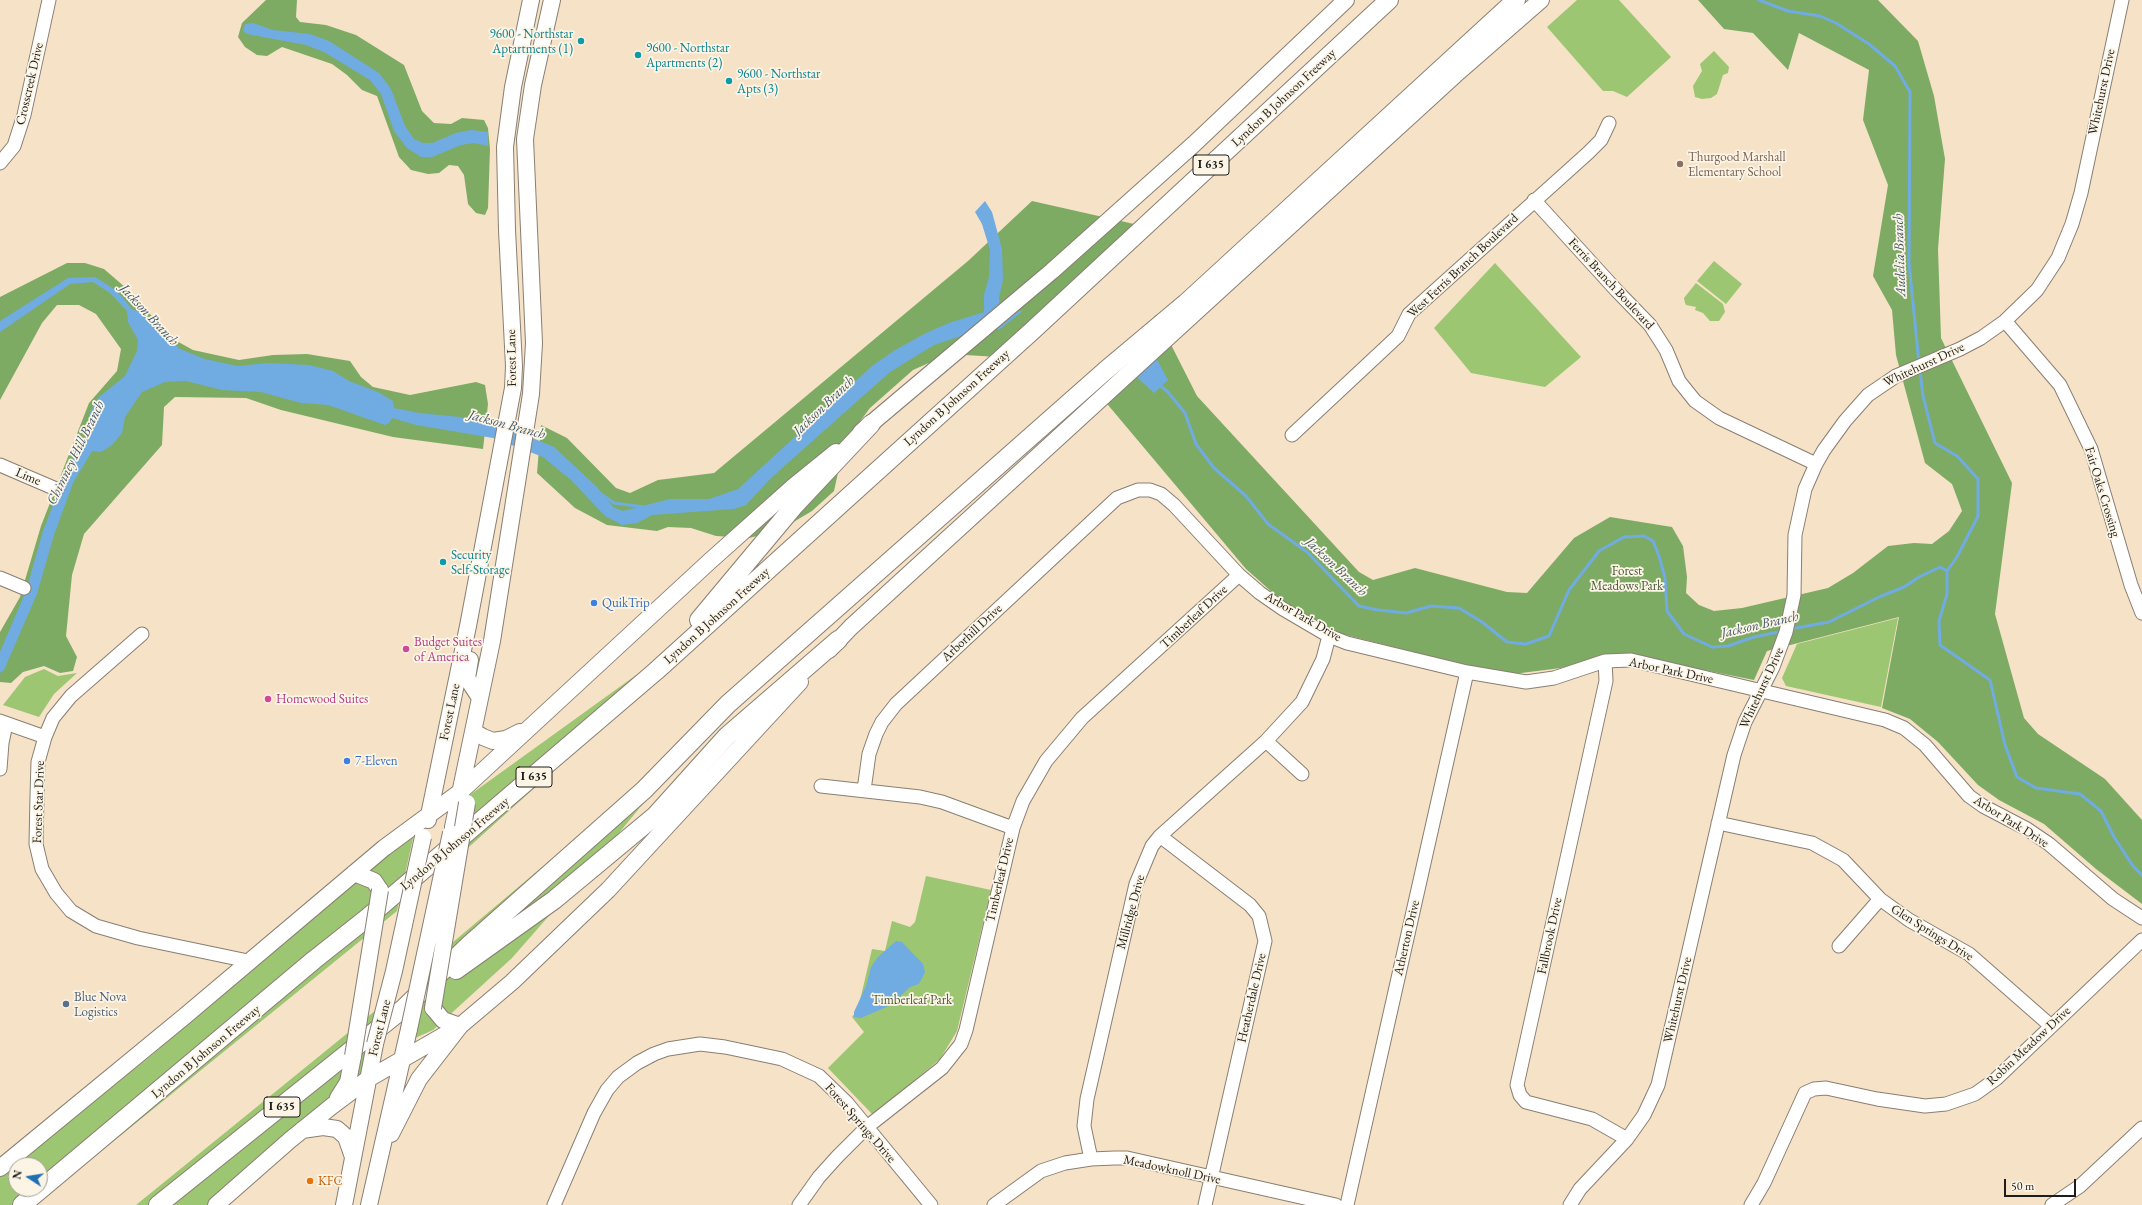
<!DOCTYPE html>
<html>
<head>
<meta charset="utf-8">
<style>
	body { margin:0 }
	#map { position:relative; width:2142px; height:1205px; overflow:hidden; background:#f6e2c7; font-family:"EB Garamond",serif }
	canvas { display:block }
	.north { position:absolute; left:8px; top:1157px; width:40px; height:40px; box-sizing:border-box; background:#fcf5e5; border:1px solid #a29e95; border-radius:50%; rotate:282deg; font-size:11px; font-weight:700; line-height:16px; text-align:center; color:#1c1c1c }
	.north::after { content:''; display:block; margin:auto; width:14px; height:18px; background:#1f6fb2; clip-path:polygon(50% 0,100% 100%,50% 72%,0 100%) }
	.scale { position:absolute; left:2004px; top:1179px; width:72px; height:18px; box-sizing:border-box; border:2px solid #1c1c1c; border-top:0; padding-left:5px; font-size:12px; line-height:14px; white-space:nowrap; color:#1c1c1c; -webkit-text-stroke:3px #fcf5e5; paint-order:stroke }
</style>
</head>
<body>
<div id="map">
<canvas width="2142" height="1205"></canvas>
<div class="north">N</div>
<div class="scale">50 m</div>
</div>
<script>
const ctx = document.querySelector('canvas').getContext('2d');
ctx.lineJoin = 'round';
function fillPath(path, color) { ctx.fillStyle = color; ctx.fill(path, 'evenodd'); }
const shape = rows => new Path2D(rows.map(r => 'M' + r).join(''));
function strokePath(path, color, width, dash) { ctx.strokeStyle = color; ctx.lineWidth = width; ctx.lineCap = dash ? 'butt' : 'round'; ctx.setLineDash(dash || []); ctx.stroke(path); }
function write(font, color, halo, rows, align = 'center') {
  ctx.font = font + ' "EB Garamond",serif'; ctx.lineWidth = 3.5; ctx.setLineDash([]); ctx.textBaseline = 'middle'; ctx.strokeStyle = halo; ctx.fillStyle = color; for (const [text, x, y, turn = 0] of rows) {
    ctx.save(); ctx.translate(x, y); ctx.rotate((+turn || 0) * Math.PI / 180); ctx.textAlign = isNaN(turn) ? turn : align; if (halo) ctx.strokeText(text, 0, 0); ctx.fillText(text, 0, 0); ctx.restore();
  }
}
fillPath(shape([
	[1577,0,1619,0,1671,57,1627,97,1613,91,1603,91,1547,27],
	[1714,51,1729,67,1728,73,1723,75,1717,94,1711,98,1702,99,1695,97,1693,86,1702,71,1700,64],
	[1714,261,1742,284,1726,304,1697,281],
	[1495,263,1581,357,1545,387,1471,373,1434,328],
	[1696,283,1723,304,1725,312,1719,321,1710,321,1703,313,1695,310,1696,307,1686,305,1685,303,1684,298],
	[743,598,571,755,449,865,460,802],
	[1898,618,1881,707,1786,686,1782,678,1797,644],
	[44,669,58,676,77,673,54,694,39,717,3,705,25,677],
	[700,734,583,877,512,958,433,1030,413,1039,427,964],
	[415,829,397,911,35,1205,0,1205,0,1177,153,1054],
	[16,1165,40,1165,40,1189,16,1189],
	[926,876,991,890,957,1031,940,1059,873,1115,828,1068,864,1032,852,1017,858,1009,872,949,885,951,892,921,910,927,915,922],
	[376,1010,362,1080,207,1205,136,1205]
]), '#9cc672');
fillPath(shape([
	[266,0,297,0,296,17,300,22,326,25,356,35,404,65,422,111,434,123,451,124,462,118,484,120,488,128,490,149,488,208,485,215,476,213,468,204,464,175,458,166,449,165,439,173,428,174,411,170,399,157,377,96,362,90,347,75,332,64,282,47,267,56,257,55,245,47,238,37,242,23],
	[1698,0,1878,0,1918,41,1934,96,1945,159,1938,249,1941,338,2012,483,1995,614,2024,718,2038,734,2105,779,2142,820,2142,904,2096,869,2044,824,1999,800,1978,785,1938,742,1910,719,1882,708,1899,617,1767,651,1754,680,1618,653,1561,668,1513,674,1453,662,1342,634,1290,608,1246,569,1087,380,1156,315,1197,396,1359,572,1373,580,1415,568,1507,592,1527,593,1574,538,1610,517,1672,527,1683,546,1687,577,1686,593,1699,605,1714,611,1742,608,1828,588,1853,573,1888,546,1914,543,1932,544,1949,531,1962,511,1952,484,1925,463,1896,355,1892,310,1873,276,1888,185,1863,120,1869,70,1799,33,1788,70,1753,33,1724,29],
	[1032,201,1134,224,998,357,949,354,913,370,870,408,845,441,834,491,812,511,780,530,749,538,716,536,691,528,668,527,657,531,607,525,575,508,537,473,541,425,567,438,616,488,630,493,658,480,714,473,968,261],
	[67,263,85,263,104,269,126,288,173,339,193,350,239,360,273,355,307,354,350,361,361,377,373,387,410,395,476,382,485,385,488,404,483,449,393,437,281,410,246,398,175,397,164,407,162,445,84,534,72,575,66,636,77,657,73,671,60,673,44,666,23,672,11,683,0,682,0,632,20,597,41,526,89,403,117,371,121,349,96,314,79,305,57,305,42,323,0,400,0,297]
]), '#7dab64');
fillPath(shape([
	[253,23,273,30,310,34,329,41,379,73,391,89,405,126,414,139,423,143,432,143,456,133,471,130,488,132,488,146,474,143,461,145,432,157,421,157,407,148,394,131,381,94,370,80,324,52,306,45,247,34,243,31,245,24],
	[985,201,992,212,1002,249,1003,280,999,297,1000,311,1023,311,1000,329,964,335,934,345,890,372,771,478,746,505,734,509,652,515,637,523,622,525,605,516,571,480,543,457,493,438,416,425,392,418,389,423,385,425,328,405,301,403,261,392,222,390,186,381,165,382,142,392,125,417,122,433,112,445,101,452,92,451,73,483,54,535,37,594,4,670,0,673,0,652,26,591,43,531,65,474,83,439,85,439,90,413,98,398,125,376,137,351,138,340,128,322,127,311,110,293,93,282,70,284,0,332,0,321,68,278,95,277,117,291,132,309,141,313,161,335,180,349,205,359,237,366,268,363,309,365,333,371,349,381,378,392,393,401,394,408,419,413,460,417,511,429,554,447,597,487,613,507,623,511,670,499,709,499,738,489,872,366,895,350,926,333,949,323,984,312,984,295,989,277,990,250,982,224,975,212],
	[1150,347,1168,380,1154,393,1128,369],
	[896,941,902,942,923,964,925,972,919,984,910,987,891,1005,861,1018,854,1017,854,1012,866,986,871,967,878,957]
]), '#70ace1');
strokePath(shape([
	[1759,0,1788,11,1820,16,1836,23,1869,44,1895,66,1910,92,1909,263,1919,363],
	[1920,371,1923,396,1935,443,1957,456,1978,479,1978,516,1957,557,1947,571],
	[1159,385,1167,391,1185,413,1196,444,1214,468,1246,496,1268,524,1307,552,1359,606,1378,610,1406,613,1431,606,1459,608,1482,622,1507,642,1526,644,1549,636,1569,590,1599,551,1624,537,1644,536,1653,541,1659,556,1665,578,1667,611,1684,634,1712,647,1728,646,1754,637,1783,631],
	[601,494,614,503,644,507],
	[1791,629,1829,622,1879,597,1904,587,1919,577,1940,567,1947,571,1947,594,1939,621,1940,645,1990,680,2005,745,2017,777,2036,788,2080,794,2101,811,2114,837,2133,866,2142,875]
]), '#70ace1', 3);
const minor = shape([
	[0,163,14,146,24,115,49,0],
	[1534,200,1617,291,1650,325,1666,350,1679,381,1695,401,1719,418,1816,464],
	[2005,321,2060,385,2091,449,2131,585,2142,613],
	[1292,435,1398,336,1409,314,1588,153,1601,140,1609,123],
	[0,465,56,489],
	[0,578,24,588],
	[142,634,71,696,53,718,45,737,38,762,37,796,36,844,42,869,56,893,71,911,96,926,138,938,248,961],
	[1605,661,1606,681,1517,1085,1520,1095,1526,1102,1592,1119,1627,1139],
	[0,721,45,737],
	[1266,741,1302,774],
	[0,769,2,743,6,724],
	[821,786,920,797,942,802,1013,828],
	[864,790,869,754,876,734,882,722,896,704,1117,498,1138,490,1150,490,1161,494,1174,505,1239,575,1260,593,1283,609,1329,636,1347,643,1467,672,1526,682,1554,678,1605,661,1631,660,1885,720,1904,728,1925,745,1969,796,1983,806,2027,829,2049,844,2113,899,2142,918],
	[1718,823,1812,843,1843,860,1880,899,1909,920,1969,954,2051,1026],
	[1160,836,1250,905,1259,916,1265,941,1205,1205],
	[1839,946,1880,899],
	[1091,1159,1084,1126,1087,1099,1136,884,1152,846,1160,836,1266,741,1302,702,1323,659,1329,636],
	[554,1205,594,1113,607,1090,618,1077,637,1063,654,1054,668,1049,700,1044,725,1047,782,1059,819,1076,847,1103,931,1205],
	[799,1205,819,1177,837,1157,867,1127,942,1068,961,1044,966,1030,1013,828,1023,801,1046,761,1082,718,1239,575],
	[994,1205,1041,1171,1065,1163,1091,1159,1115,1158,1127,1158,1336,1205],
	[1347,1205,1467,672],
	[1570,1205,1580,1189,1627,1139,1644,1115,1658,1085,1734,755,1745,722,1773,667,1786,632,1794,595,1795,535,1805,489,1816,464,1824,450,1845,421,1868,395,1896,376,1960,349,1981,338,2005,321,2037,290,2058,258,2072,224,2081,193,2122,0],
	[1751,1205,1764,1183,1805,1093,1814,1089,1826,1088,1877,1099,1925,1106,1946,1104,1975,1094,1996,1079,2142,940],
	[2052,1205,2080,1186,2142,1128]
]);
const major = shape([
	[861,432,1052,271,1194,144,1346,0],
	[829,650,851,627,1455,75,1541,0],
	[470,660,467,678,480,698],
	[473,731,483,737,493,741,506,739,520,732],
	[428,820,468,626,513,388,514,366,507,230,505,147,513,87,531,0],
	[453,827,492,641,531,394,534,343,525,139,533,85,552,0],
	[354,873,374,881,380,890],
	[338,1098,348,1082,353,1056],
	[302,1130,323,1127,337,1129,346,1137,353,1157],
	[391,1134,419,1079,460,1026,443,1020,433,1008],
	[0,1168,185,1016,384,848,460,792,710,561,794,486,836,452],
	[216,1205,290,1140,332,1106,368,1079,460,1026,512,982,608,890,800,682],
	[344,1205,375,1044],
	[369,1205,409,1029]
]);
const highway = shape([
	[699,620,795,505,871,424],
	[456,970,554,900,655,816,727,736,838,640],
	[22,1205,314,960,367,918,656,671,1032,331,1389,0],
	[158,1205,404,1008,469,945,644,790,728,704,1105,371,1186,303,1516,0]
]);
strokePath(minor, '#897f72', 15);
strokePath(major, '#897f72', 18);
strokePath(highway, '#897f72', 20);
strokePath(minor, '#fff', 13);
strokePath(major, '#fff', 16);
strokePath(highway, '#fff', 18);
const majorBridge = shape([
	[433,1008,467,803],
	[409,1029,451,833],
	[375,1044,394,971,423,837],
	[353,1056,380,890]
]);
strokePath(majorBridge, '#897f72', 18, []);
strokePath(majorBridge, '#fff', 16);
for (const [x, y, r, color] of [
	[581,41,4,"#0f9aa8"],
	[638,55,4,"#0f9aa8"],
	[729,81,4,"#0f9aa8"],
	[1680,164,4,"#8d6e63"],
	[443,562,4,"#0f9aa8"],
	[594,603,4,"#3f7fe0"],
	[406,649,4,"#d1479c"],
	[268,699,4,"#d1479c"],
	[347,761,4,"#3f7fe0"],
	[66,1004,4,"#5c6f8a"],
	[310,1181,4,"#e8710a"]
]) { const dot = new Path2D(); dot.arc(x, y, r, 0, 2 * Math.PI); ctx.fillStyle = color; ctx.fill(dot); strokePath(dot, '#fcf5e5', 1.5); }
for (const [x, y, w] of [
	[1211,165,36],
	[534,777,36],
	[282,1107,36]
]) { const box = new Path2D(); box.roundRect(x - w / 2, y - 10, w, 20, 3); ctx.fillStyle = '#fcf5e5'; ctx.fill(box); strokePath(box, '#1c1c1c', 1); }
write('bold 12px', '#1c1c1c', null, [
	["I 635",1211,165],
	["I 635",534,777],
	["I 635",282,1107]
]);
write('13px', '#0d838f', '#fcf5e5', [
	["9600 - Northstar",573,34,"right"],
	["Aptartments (1)",573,49,"right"],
	["9600 - Northstar",646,48],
	["Apartments (2)",646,63],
	["9600 - Northstar",737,74],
	["Apts (3)",737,89],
	["Security",451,555],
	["Self-Storage",451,570]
], 'left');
write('13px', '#1c1c1c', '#fcf5e5', [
	["Crosscreek Drive",30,84,-77],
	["Whitehurst Drive",2102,92,-78],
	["Lyndon B Johnson Freeway",1284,98,-43],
	["West Ferris Branch Boulevard",1463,266,-43],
	["Ferris Branch Boulevard",1611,284,47],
	["Forest Lane",512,358,-91],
	["Whitehurst Drive",1924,365,-25],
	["Lyndon B Johnson Freeway",957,398,-42],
	["Lime",28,477,23],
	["Fair Oaks Crossing",2102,492,73],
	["Lyndon B Johnson Freeway",717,616,-42],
	["Timberleaf Drive",1194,617,-43],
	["Arbor Park Drive",1303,617,30],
	["Arborhill Drive",972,633,-43],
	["Arbor Park Drive",1671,671,12],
	["Whitehurst Drive",1762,688,-65],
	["Forest Lane",450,712,-78],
	["Forest Star Drive",39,802,-88],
	["Arbor Park Drive",2011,822,32],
	["Lyndon B Johnson Freeway",455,844,-40],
	["Timberleaf Drive",1000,880,-77],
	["Millridge Drive",1131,912,-75],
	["Glen Springs Drive",1932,933,32],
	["Fallbrook Drive",1550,936,-78],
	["Atherton Drive",1407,938,-77],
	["Heatherdale Drive",1252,998,-77],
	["Whitehurst Drive",1678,1000,-77],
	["Forest Lane",380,1028,-76],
	["Robin Meadow Drive",2029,1046,-43],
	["Lyndon B Johnson Freeway",206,1052,-40],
	["Forest Springs Drive",860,1123,49],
	["Meadowknoll Drive",1172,1170,12]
]);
write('13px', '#785e54', '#fcf5e5', [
	["Thurgood Marshall",1688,157],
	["Elementary School",1688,172]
], 'left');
write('13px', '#49583a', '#fcf5e5', [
	["Forest",1627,571],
	["Meadows Park",1627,586],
	["Timberleaf Park",912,1000]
]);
write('13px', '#366cbe', '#fcf5e5', [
	["QuikTrip",602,603],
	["7-Eleven",355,761]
], 'left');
write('13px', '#b23c85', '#fcf5e5', [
	["Budget Suites",414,642],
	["of America",414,657],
	["Homewood Suites",276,699]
], 'left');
write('13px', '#4e5e75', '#fcf5e5', [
	["Blue Nova",74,997],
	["Logistics",74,1012]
], 'left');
write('13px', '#c56008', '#fcf5e5', [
	["KFC",318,1181]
], 'left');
write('italic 14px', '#3e566b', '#fcf5e5', [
	["Audelia Branch",1900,255,-92],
	["Jackson Branch",149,315,47],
	["Jackson Branch",824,406,-44],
	["Jackson Branch",507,425,15],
	["Chimney Hill Branch",76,453,-64],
	["Jackson Branch",1336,567,43],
	["Jackson Branch",1760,625,-13]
]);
</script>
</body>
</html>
